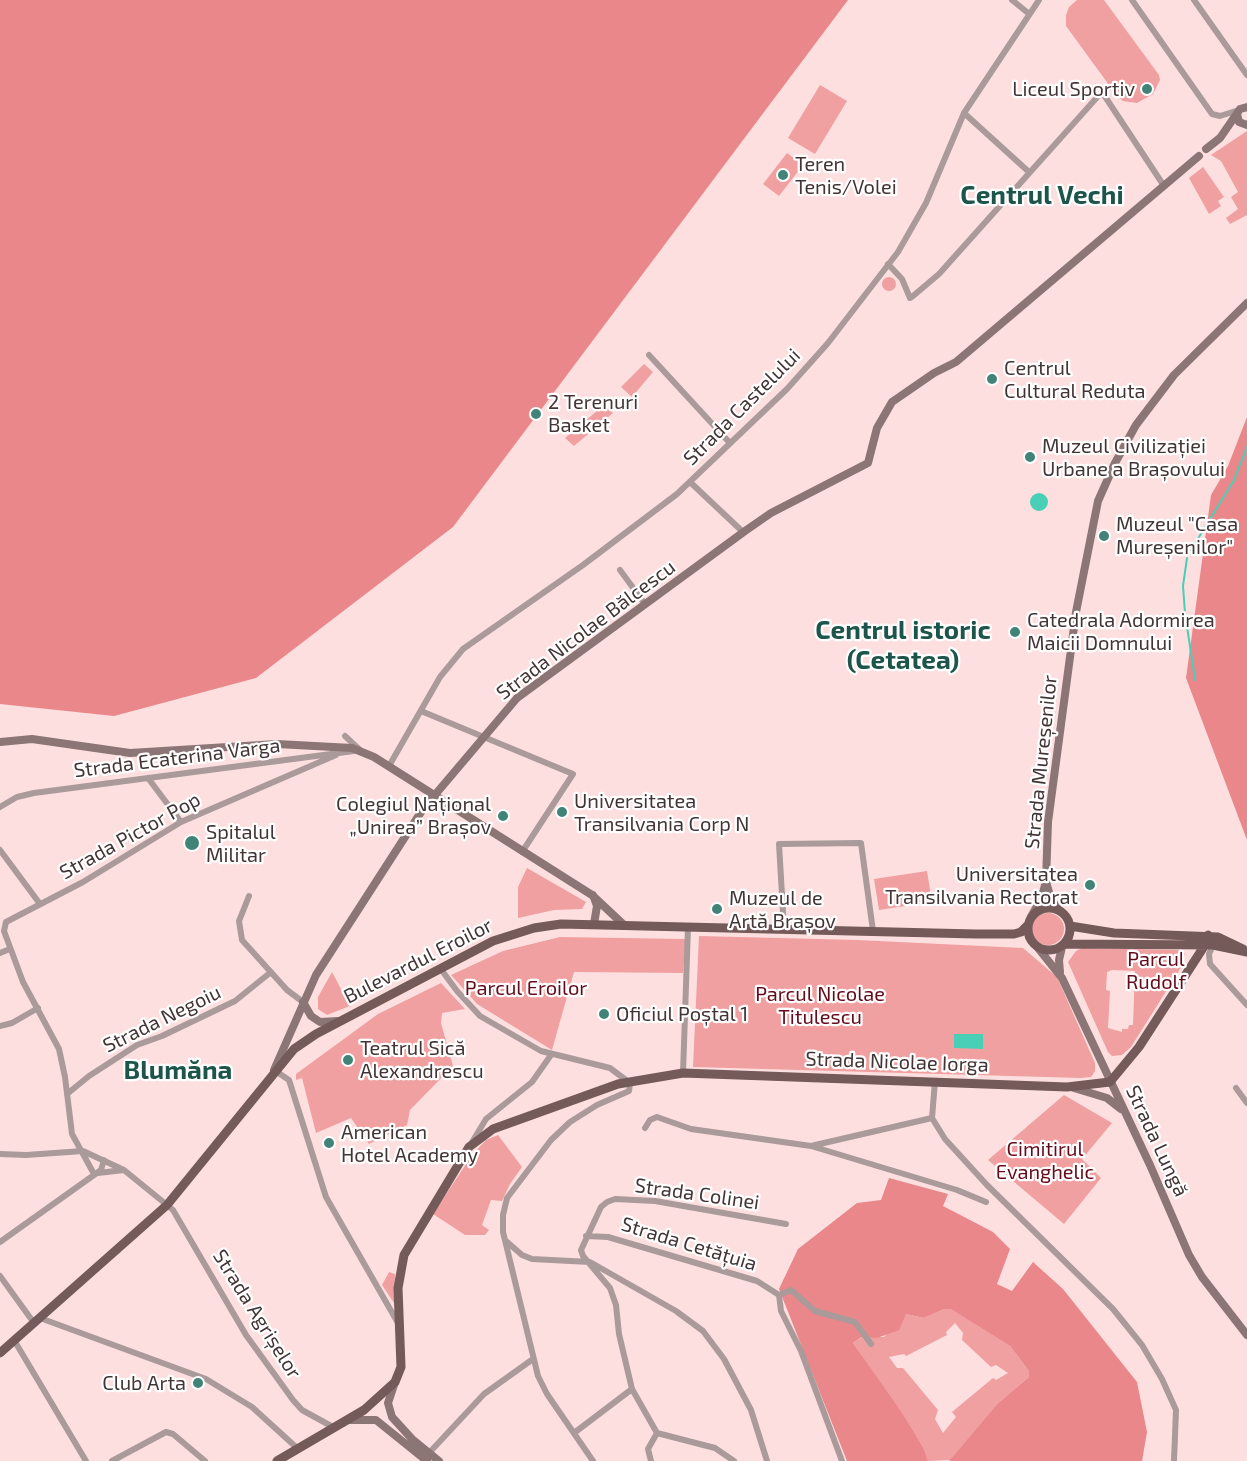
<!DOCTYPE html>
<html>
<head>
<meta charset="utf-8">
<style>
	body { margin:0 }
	canvas { display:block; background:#fddfdf }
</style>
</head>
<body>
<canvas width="1247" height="1461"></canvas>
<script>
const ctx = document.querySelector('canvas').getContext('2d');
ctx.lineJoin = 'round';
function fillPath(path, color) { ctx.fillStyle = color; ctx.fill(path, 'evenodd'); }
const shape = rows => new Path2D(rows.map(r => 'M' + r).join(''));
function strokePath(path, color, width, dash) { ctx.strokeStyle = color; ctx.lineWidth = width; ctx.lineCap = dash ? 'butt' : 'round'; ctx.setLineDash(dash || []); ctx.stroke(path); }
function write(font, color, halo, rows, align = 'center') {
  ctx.font = font + ' "Exo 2",sans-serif'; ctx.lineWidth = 4.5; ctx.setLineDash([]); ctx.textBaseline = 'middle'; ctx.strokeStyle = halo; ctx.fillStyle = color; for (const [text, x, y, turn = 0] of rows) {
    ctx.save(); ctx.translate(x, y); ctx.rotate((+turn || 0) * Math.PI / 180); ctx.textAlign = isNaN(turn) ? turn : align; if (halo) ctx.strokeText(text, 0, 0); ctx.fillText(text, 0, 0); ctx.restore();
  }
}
fillPath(shape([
	[1077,0,1104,0,1159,75,1160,80,1153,94,1137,103,1123,101,1117,96,1066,26,1066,15,1069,7],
	[820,85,847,101,815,154,788,138],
	[1247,131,1247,215,1230,224,1226,218,1238,209,1231,197,1238,192,1221,161,1211,155],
	[787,153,803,165,779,196,763,184],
	[1203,167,1224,197,1218,201,1221,206,1209,214,1189,178],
	'882 284a7 7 0 1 1 14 0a7 7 0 1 1-14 0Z',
	[644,364,653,372,632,397,621,387],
	[604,405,613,413,574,446,565,438],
	[527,868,586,902,582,909,554,910,518,918,518,887],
	[927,871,932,902,879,910,874,879],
	'1032 929a16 16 0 1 1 32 0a16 16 0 1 1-32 0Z',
	[699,936,858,940,1023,948,1057,977,1095,1063,1095,1071,1091,1077,1081,1078,693,1067],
	[560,937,686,939,683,973,574,972,552,1050,477,1004,451,975,503,951],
	[1082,948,1179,950,1185,953,1182,966,1131,1047,1122,1055,1112,1056,1108,1052,1068,962,1076,951],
	[1112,970,1135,971,1133,1025,1129,1025,1128,1029,1122,1029,1122,1032,1108,1028,1110,991,1106,990,1107,972],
	[332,972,350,1006,327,1015,318,1009,318,997],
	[441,983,465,1009,442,1013,441,1023,453,1066,410,1110,407,1125,369,1144,351,1118,316,1133,302,1078,296,1080,296,1074,378,1014],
	[1064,1095,1112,1123,1082,1159,1101,1178,1064,1224,988,1160],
	[498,1135,522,1167,510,1184,502,1201,491,1200,482,1225,489,1230,485,1235,465,1235,433,1214,472,1155,486,1140],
	[389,1272,395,1274,394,1303,382,1285],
	[944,1309,952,1309,1010,1346,1029,1371,1029,1377,997,1404,950,1460,928,1461,924,1449,853,1343,861,1337,884,1337,906,1314,924,1318],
	[955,1323,963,1333,962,1340,991,1367,996,1365,1008,1373,996,1380,993,1378,952,1412,956,1417,943,1433,935,1419,938,1410,903,1368,897,1368,889,1357,904,1354,906,1356,947,1335,946,1332]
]), '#f1a0a1');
fillPath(shape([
	[0,0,848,0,453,527,256,678,114,716,0,704],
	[1247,417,1247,840,1186,678,1211,495,1228,466],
	[889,1178,948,1194,943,1206,993,1232,1010,1249,997,1284,1012,1291,1033,1262,1063,1289,1137,1382,1147,1432,1142,1461,949,1461,997,1404,1029,1377,1029,1371,1010,1346,951,1309,944,1309,924,1318,906,1314,899,1330,877,1338,861,1337,853,1343,902,1413,924,1449,928,1461,847,1461,779,1289,798,1249,857,1203,881,1200]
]), '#e9878a');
fillPath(shape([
	'1030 502a9 9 0 1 1 18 0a9 9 0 1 1-18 0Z',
	[954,1034,983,1034,983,1049,954,1048]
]), '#4acfb7');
strokePath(shape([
	[1191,550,1234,480,1247,447],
	[1187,558,1183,586,1185,613,1195,680]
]), '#4acfb7', 2);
strokePath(shape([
	[1012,0,1028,13],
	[1132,0,1212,114,1220,116,1239,110],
	[1194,0,1247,75],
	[964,113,1029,172],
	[888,264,902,279,910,298,913,296,939,274,1100,94,1104,95,1164,186],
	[649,355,729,442],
	[690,482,743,532],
	[620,570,645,604],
	[421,711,573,774,522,852],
	[345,736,360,750],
	[389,766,440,677,463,649,583,565,677,494,787,389,828,343,898,252,926,203,964,113,1039,0],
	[148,778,181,822],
	[0,807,17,797,34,793,354,751],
	[0,850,40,904],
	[249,896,239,921,242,940,287,990,303,1002],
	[784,929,779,844,861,843,873,931],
	[1213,945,1209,954,1210,964,1247,1005],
	[0,953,10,949],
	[440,968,457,991,480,1016,541,1051,610,1068,630,1083,629,1091,597,1105,570,1122,551,1140,507,1198,503,1215,503,1232,538,1376,547,1394,593,1461],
	[0,1026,12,1023,38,1008],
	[274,1070,289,1080,326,1197,398,1323],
	[683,1073,688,927],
	[935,1081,932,1118,945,1139,987,1185,1113,1309,1142,1345,1162,1379,1176,1410,1174,1461],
	[1236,1088,1247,1103],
	[67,1094,89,1076,137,1045,162,1036,235,1001,271,972],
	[645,1128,650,1120,657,1117,691,1129,811,1146,957,1190,986,1202],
	[471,1144,486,1119,532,1082,551,1055],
	[811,1146,932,1118],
	[0,1154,26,1155,83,1151,124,1170,167,1205,173,1210,246,1335,293,1400,302,1410,333,1427],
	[98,1173,124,1170],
	[94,1174,72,1134,65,1077,59,1049,23,982,4,931,6,922,83,882,181,822,336,755],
	[586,1236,608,1237,757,1281,779,1295],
	[506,1241,522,1255,532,1259,590,1262,676,1311,703,1331,724,1359,751,1410,767,1461],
	[0,1242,101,1170,104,1160],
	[0,1276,34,1323],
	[40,1318,206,1379,252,1407,297,1448],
	[14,1340,86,1461],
	[632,1389,619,1334,616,1305,610,1288,583,1256,581,1250,601,1207,607,1202,615,1199,655,1201,786,1224],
	[574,1433,632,1389,657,1433,715,1448,734,1461],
	[429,1453,484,1394,533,1359],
	[112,1461,166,1432,173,1434,205,1461],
	[651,1461,648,1449,657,1433],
	[842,1461,801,1351,781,1311,779,1295,791,1290,815,1311,855,1322,871,1344]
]), '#aa9a9a', 6);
strokePath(shape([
	[1237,114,1239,122,1247,125],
	[1206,149,1220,138,1240,109,1247,107],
	[0,742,32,739,130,753,277,744,352,748,374,757,592,895,624,925],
	[1046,882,1051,899,1059,910],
	[593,895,597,906,594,924],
	[1031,917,1042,897,1046,881,1048,822,1076,612,1098,501,1115,463,1136,425,1174,375,1247,303],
	[1038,948,1062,978,1150,1165,1189,1255,1202,1277,1247,1335],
	[1060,972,1059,960,1062,947],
	[303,1002,311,1016,320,1022,338,1021],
	[274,1070,316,975,423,809,517,698,745,531,771,513,868,463,877,428,892,402,934,373,956,362,1199,156],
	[1074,1088,1107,1098,1121,1109],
	[395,1382,388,1403,392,1417,412,1439,439,1461],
	[349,1420,376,1420,427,1461]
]), '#8b7575', 8);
strokePath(shape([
	'1028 929a21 21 0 1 1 42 0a21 21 0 1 1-42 0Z',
	[1070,926,1114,933,1218,937,1243,949],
	[1065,944,1213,945,1247,952],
	[0,1353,167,1205,294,1049,316,1034,493,941,534,928,561,924,976,934,1014,934,1021,932,1028,925],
	[277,1461,364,1410,395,1382,401,1367,398,1288,404,1255,469,1147,493,1129,618,1084,683,1073,1067,1087,1110,1082,1139,1047,1203,948,1208,935]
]), '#755a5a', 9);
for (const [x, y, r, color] of [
	[1147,89,6,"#418477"],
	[783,175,6,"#418477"],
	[992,379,6,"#418477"],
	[536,414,6,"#418477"],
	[1030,457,6,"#418477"],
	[1104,536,6,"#418477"],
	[1015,632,6,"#418477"],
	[562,812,6,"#418477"],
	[503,816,6,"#418477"],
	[192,843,8,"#418477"],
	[1090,885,6,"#418477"],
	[717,909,6,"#418477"],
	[604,1014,6,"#418477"],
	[348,1060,6,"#418477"],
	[329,1143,6,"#418477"],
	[198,1383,6,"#418477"]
]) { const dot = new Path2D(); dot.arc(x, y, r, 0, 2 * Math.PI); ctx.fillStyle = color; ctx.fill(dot); strokePath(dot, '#fff', 2); }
write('20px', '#443535', '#fff', [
	["Liceul Sportiv",1135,89,"right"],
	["Teren",795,164],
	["Tenis/Volei",795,187],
	["Centrul",1004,368],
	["Cultural Reduta",1004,391],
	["2 Terenuri",548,402],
	["Basket",548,425],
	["Muzeul Civilizației",1042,446],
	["Urbane a Brașovului",1042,469],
	["Muzeul \"Casa",1116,524],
	["Mureșenilor\"",1116,547],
	["Catedrala Adormirea",1027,620],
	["Maicii Domnului",1027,643],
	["Universitatea",574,801],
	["Transilvania Corp N",574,824],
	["Colegiul Național",491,804,"right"],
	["„Unirea” Brașov",491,827,"right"],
	["Spitalul",206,832],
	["Militar",206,855],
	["Universitatea",1078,874,"right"],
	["Transilvania Rectorat",1078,897,"right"],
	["Muzeul de",729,898],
	["Artă Brașov",729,921],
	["Oficiul Poștal 1",616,1014],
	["Teatrul Sică",360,1048],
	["Alexandrescu",360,1071],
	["American",341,1132],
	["Hotel Academy",341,1155],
	["Club Arta",186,1383,"right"]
], 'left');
write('20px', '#443535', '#fff', [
	["Strada Castelului",742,407,-45],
	["Strada Nicolae Bălcescu",586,630,-37],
	["Strada Ecaterina Varga",177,758,-7],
	["Strada Mureșenilor",1041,762,-84],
	["Strada Pictor Pop",130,836,-29],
	["Bulevardul Eroilor",418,961,-27],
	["Strada Negoiu",162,1019,-26],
	["Strada Nicolae Iorga",897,1062,2],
	["Strada Lungă",1157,1141,65],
	["Strada Colinei",697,1194,8],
	["Strada Cetățuia",689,1244,17],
	["Strada Agrișelor",257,1314,58]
]);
write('20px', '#640b1b', '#fff', [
	["Parcul",1156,959],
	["Rudolf",1156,982],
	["Parcul Eroilor",526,988],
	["Parcul Nicolae",820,994],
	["Titulescu",820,1017],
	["Cimitirul",1045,1149],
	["Evanghelic",1045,1172]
]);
write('bold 26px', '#1e554a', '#fff', [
	["Centrul Vechi",1042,195],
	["Centrul istoric",903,630],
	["(Cetatea)",903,660],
	["Blumăna",178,1070]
]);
</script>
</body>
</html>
